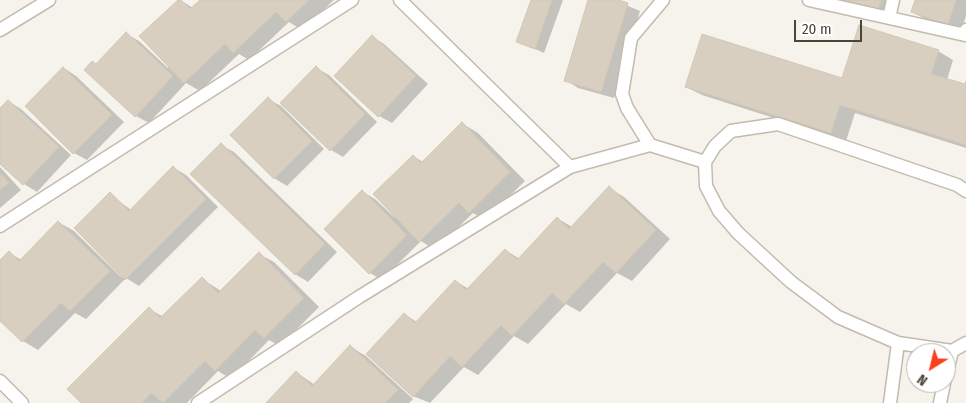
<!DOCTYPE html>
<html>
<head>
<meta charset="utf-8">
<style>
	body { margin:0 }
	#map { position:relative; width:966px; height:403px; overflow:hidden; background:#f6f3ec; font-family:"Fira Sans Condensed",sans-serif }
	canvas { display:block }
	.north { position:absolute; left:906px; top:343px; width:50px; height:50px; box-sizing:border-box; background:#fff; border:1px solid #b7b4b0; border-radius:50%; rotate:216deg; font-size:14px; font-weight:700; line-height:20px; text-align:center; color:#4b4439 }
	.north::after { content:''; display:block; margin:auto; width:18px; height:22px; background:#fc3f1d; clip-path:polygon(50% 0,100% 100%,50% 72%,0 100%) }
	.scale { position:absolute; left:794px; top:20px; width:68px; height:22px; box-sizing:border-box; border:2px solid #4b4439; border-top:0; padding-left:6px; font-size:15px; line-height:18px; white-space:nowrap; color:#4b4439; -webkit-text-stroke:4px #fff; paint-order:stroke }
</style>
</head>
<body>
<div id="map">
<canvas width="966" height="403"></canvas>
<div class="north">N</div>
<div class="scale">20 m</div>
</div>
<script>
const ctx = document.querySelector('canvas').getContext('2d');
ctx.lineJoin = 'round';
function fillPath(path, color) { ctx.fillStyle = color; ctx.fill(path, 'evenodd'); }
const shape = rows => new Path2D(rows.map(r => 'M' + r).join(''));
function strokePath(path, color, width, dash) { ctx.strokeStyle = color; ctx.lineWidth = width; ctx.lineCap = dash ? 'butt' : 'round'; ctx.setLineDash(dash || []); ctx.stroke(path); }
fillPath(shape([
	[180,0,193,8,202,0,334,0,302,30,289,22,249,60,239,54,200,91,186,83,149,123,136,116,97,65,126,34,139,41,168,68],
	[532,0,563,0,544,53,517,41],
	[589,0,614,0,640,11,614,98,578,88,566,80],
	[843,0,891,0,888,14],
	[916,0,966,0,966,16,961,31,925,19,912,12],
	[372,37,384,44,428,84,392,123,379,116],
	[938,51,953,60,947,80,966,85,966,148,855,113,846,141,702,95,686,87,843,80],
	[64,68,76,76,124,122,87,160,74,153],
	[316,68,329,75,377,122,343,157,331,150],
	[268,99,281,106,324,149,287,186,274,178],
	[8,101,21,109,71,155,37,192,24,184,0,162,0,110],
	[463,124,478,133,525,181,485,220,473,213,435,250,421,241,382,280,370,273,363,192,375,199,394,217,413,156,423,162],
	[221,145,234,152,337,252,308,282,295,274],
	[0,167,21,190,0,208],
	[174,168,186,175,218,207,139,286,126,278,86,319,75,313,38,350,23,341,0,319,0,262,9,253,22,260,58,222,74,231,121,277,122,275,110,194,131,210],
	[609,188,624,197,670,239,632,281,617,273,580,312,566,304,528,344,514,336,478,375,464,367,430,403,413,396,404,314,417,322,455,281,469,289,505,250,520,259,557,218,572,227],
	[259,254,274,262,319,307,280,346,269,340,231,379,218,371,187,403,83,403,149,309,164,317,202,279,221,291],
	[351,347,366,356,413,399,409,403,267,403,296,372,315,385]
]), '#0003');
const building = shape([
	[178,0,181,0,190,9,200,0,309,0,286,22,276,12,233,53,225,44,184,83,139,36,178,0],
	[531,0,552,0,535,49,516,42,531,0],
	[588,0,619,0,628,3,601,92,564,81,588,0],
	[842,0,881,0,878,10,842,0],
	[915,0,956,0,948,25,911,12,915,0],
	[859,25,939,50,931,74,965,84,966,81,966,145,840,105,831,133,685,87,702,34,842,78,859,25],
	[126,32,173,76,135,117,84,70,92,61,96,64,126,32],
	[372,35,416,76,378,117,334,76,372,35],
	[316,66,365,114,330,151,280,103,316,66],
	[63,67,112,115,73,154,25,106,63,67],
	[268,97,312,141,274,179,230,135,268,97],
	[8,100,59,147,23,185,0,164,0,108,8,100],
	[462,122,510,172,469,213,459,203,419,242,373,194,413,155,421,163,462,122],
	[221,143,325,244,295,275,190,174,221,143],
	[173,166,206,199,125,280,74,228,110,192,129,211,173,166],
	[0,173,9,183,0,190,0,173],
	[609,186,656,230,616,273,603,262,564,304,552,293,512,336,501,325,462,367,450,356,413,397,366,354,404,313,415,323,455,280,466,290,505,249,517,260,557,217,569,229,609,186],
	[362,190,407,235,369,274,324,229,362,190],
	[58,221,110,271,70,311,61,303,22,342,0,321,0,260,9,251,19,261,58,221],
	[259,252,304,298,264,338,255,330,215,371,205,361,163,403,151,393,142,403,81,403,67,389,149,307,160,318,202,277,218,293,259,252],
	[350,345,398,390,385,403,266,403,296,371,312,386,350,345]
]);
fillPath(building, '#d8cfc1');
strokePath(building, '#d3c7b4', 1);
const lane = shape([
	[400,0,570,167],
	[809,0,965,35,966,30],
	[889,18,893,0],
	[0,30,49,0],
	[650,145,627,108,622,94,631,38,663,0],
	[966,191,957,185,778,124,731,131,715,146,705,162,706,186,719,211,738,233,791,282,838,317,898,343,952,351,966,343],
	[0,226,352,0],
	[946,376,952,351],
	[0,381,22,403],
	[198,403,359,297,570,167,650,145,705,162],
	[890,403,898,343],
	[940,403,944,383]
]);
strokePath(lane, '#c2bbae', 15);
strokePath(lane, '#fff', 12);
</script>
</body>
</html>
